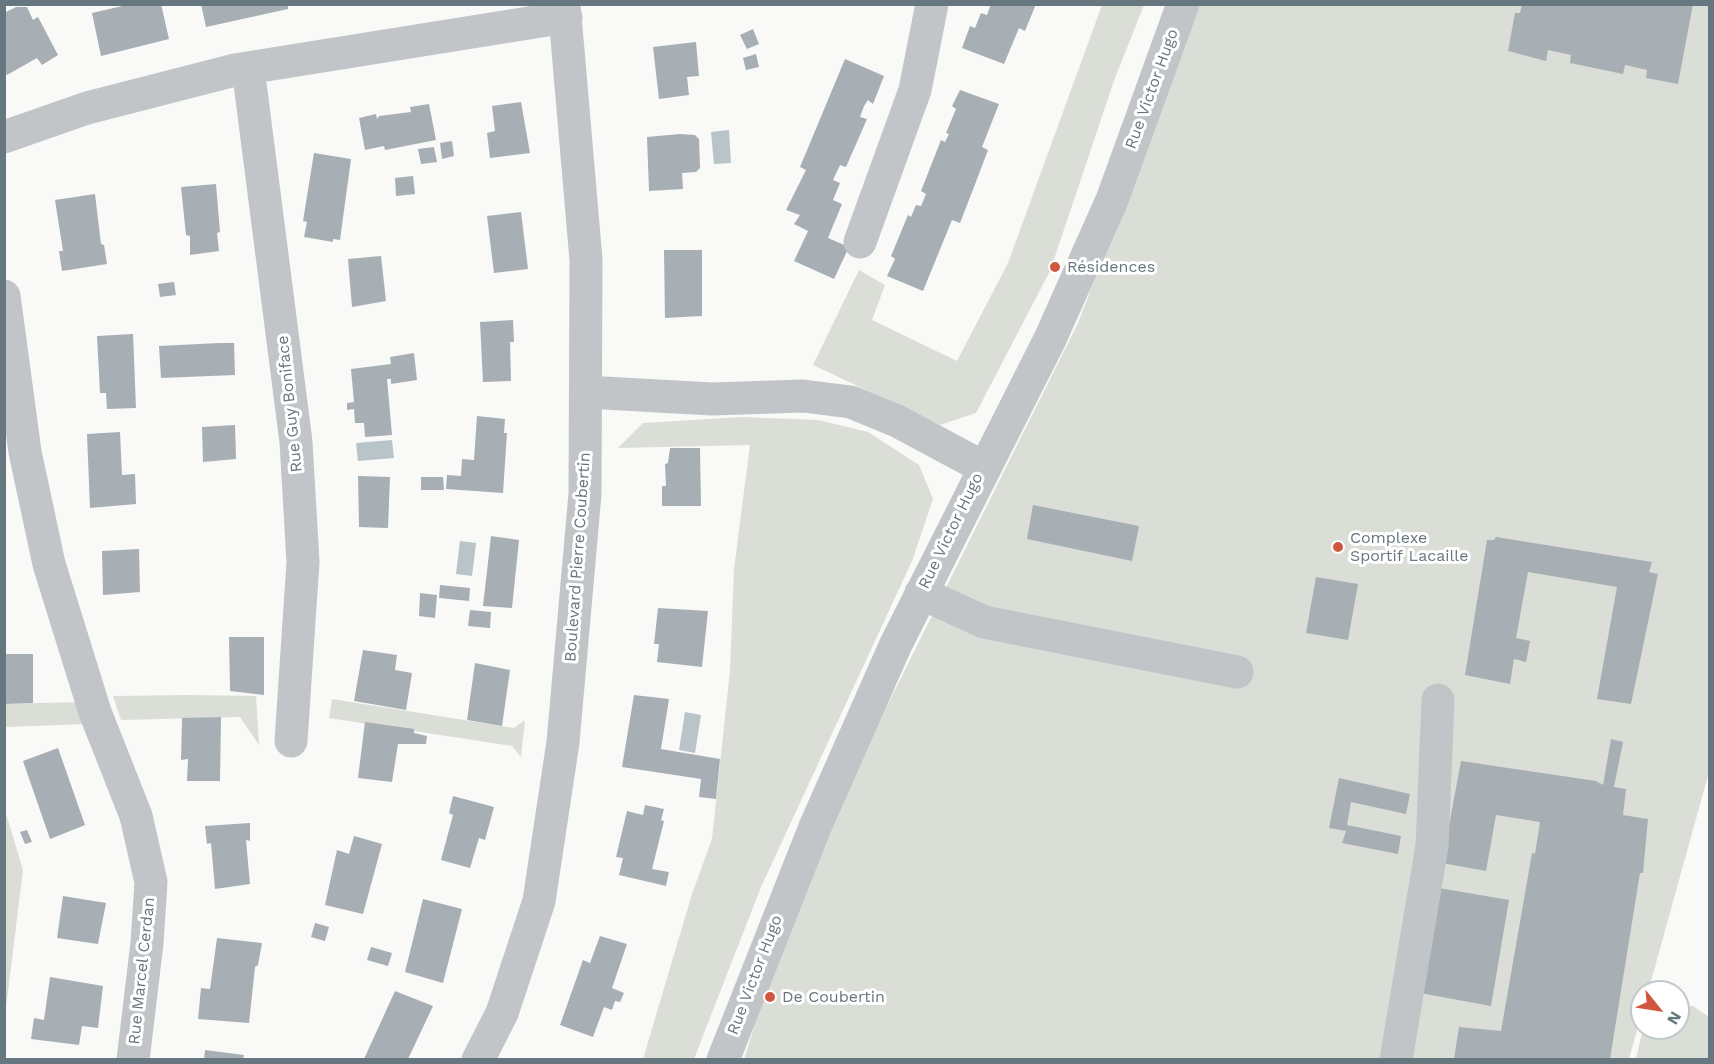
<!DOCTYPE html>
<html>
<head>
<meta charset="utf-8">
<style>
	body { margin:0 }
	#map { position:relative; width:1714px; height:1064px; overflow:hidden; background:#f9f9f8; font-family:"Work Sans",sans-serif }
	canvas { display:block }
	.frame { position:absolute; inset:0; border:6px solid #67777f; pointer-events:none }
	.north { position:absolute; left:1630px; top:980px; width:60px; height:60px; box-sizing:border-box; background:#fff; border:2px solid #c2c9cc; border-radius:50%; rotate:120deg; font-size:16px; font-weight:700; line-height:24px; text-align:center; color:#67777f }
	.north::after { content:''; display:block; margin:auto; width:21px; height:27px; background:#d15640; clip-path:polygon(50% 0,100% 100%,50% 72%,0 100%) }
</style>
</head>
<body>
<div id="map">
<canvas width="1714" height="1064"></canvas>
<div class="frame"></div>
<div class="north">N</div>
</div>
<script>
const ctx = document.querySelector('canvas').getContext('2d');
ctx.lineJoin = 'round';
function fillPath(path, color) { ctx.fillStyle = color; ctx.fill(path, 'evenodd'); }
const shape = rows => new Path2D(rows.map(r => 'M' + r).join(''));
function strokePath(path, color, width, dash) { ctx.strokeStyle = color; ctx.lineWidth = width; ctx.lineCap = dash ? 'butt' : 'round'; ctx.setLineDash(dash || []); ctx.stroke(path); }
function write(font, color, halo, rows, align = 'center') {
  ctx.font = font + ' "Work Sans",sans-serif'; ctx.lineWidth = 6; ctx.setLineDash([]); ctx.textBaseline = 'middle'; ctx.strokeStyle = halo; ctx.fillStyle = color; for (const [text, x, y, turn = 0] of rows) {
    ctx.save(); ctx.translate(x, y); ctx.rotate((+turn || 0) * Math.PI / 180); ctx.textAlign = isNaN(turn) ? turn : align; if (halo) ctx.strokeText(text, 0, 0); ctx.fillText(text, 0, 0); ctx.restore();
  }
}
fillPath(shape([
	[1102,5,1144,5,1115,78,1050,271,976,413,940,425,813,365,859,270,885,285,872,320,957,361,1008,263],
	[1198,5,1709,5,1709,772,1648,992,1642,992,1642,1012,1629,1059,744,1060,765,990,845,790,1078,323],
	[742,417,818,420,868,432,919,465,933,499,912,561,761,887,694,1059,643,1059,692,894,712,839,730,670,734,569,750,445,618,448,643,423],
	[186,695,256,696,259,745,240,717,121,720,113,696],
	[332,699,514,728,525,720,521,757,512,746,329,718],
	[79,702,86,724,5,727,4,704],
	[5,810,23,870,5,1016,4,810],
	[1678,1006,1693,1006,1709,1017,1709,1059,1636,1059,1643,1028,1678,1028]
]), '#daded7');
fillPath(shape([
	[729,130,731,163,714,164,711,132],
	[392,440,394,458,358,461,356,443],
	[460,541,476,543,472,576,456,574],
	[685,712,701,715,695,753,679,750]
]), '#b8c4c7');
fillPath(shape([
	[131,4,161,4,169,39,101,56,92,13],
	[201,4,288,4,288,9,206,27],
	[991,4,1036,4,1025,31,1019,28,1004,64,962,48,970,26,975,28,981,13,987,15],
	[1522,4,1693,4,1678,84,1646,78,1647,70,1625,65,1623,74,1570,63,1571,55,1548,50,1546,61,1508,51,1515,13,1520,13],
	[16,7,27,7,33,20,38,17,58,55,42,65,37,58,7,75,4,70,4,13],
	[753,29,759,44,747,49,740,35],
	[696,42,699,76,687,77,689,95,659,99,653,47],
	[756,54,759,67,746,70,743,58],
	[845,59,884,76,873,104,868,100,864,106,860,117,867,119,846,167,840,165,833,180,840,183,833,200,842,204,828,238,849,247,834,279,794,261,808,231,794,224,800,215,786,210,806,170,800,167],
	[960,90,999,104,982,147,988,150,974,187,960,223,952,220,923,291,887,276,895,259,891,256,908,215,911,217,916,205,921,206,926,194,921,191,941,140,945,142,949,134,946,133,956,109,952,106],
	[521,102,530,153,490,158,487,133,495,131,492,106],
	[429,104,436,140,385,150,384,146,365,150,359,118,376,114,377,119,379,116,411,112,410,107],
	[680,134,695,135,699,139,700,168,696,172,682,173,683,189,649,191,647,137],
	[452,141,454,156,442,159,440,143],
	[434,147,437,162,421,164,418,149],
	[314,153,351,159,340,240,333,239,333,242,304,237,307,222,303,221],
	[413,176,415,194,396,196,395,178],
	[216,184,220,232,217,233,219,251,190,255,190,236,186,235,181,187],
	[95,194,101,244,104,245,107,264,62,271,59,251,63,251,55,200],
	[521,212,528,269,494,273,487,216],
	[664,250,702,250,702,316,665,318],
	[381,256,386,301,352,307,348,259],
	[174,282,176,295,160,297,158,284],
	[513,320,514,342,510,342,511,381,483,382,480,322],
	[133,334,136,408,107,409,106,393,100,393,97,336],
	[220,343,234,343,235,375,161,378,159,346],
	[414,353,417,380,391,384,391,379,387,379,392,435,365,437,364,423,355,423,354,409,347,410,347,403,354,402,351,369,391,364,390,357],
	[477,416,505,419,504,433,507,433,503,493,446,489,447,475,461,476,462,459,474,460],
	[235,425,236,459,203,462,202,427],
	[120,432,122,475,135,474,136,504,90,508,87,434],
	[670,448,700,448,701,506,662,506,662,486,666,486,665,464,668,463],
	[358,476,390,477,388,528,359,527],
	[421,477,443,477,444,490,421,490],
	[1033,505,1139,526,1132,561,1027,539],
	[491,536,519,540,512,608,483,606],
	[1496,537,1652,562,1649,572,1658,574,1631,704,1597,699,1617,587,1528,572,1516,638,1530,641,1526,662,1514,659,1510,684,1465,675,1487,540,1494,540],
	[139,549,140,592,103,595,102,551],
	[1316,577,1358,584,1348,640,1306,633],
	[440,585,470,588,469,601,439,598],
	[420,593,437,595,435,618,419,616],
	[658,608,708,611,702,667,657,662,659,644,654,644],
	[470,610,491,612,490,628,468,626],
	[229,637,264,637,264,695,230,691],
	[363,650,397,655,395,670,412,673,406,710,354,701],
	[4,654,33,654,33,703,6,704],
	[475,663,510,670,502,726,467,720],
	[634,695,669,699,661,749,720,759,716,799,699,797,701,779,622,767],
	[221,717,220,781,187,781,188,759,181,760,182,718],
	[365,722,414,729,414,733,427,736,426,744,398,744,392,782,358,778],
	[1611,739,1623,742,1614,787,1626,789,1623,815,1648,819,1643,873,1640,873,1610,1059,1454,1059,1459,1027,1501,1031,1532,853,1535,854,1540,822,1496,815,1486,871,1442,863,1461,761,1596,781,1603,785],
	[58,748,85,825,50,839,23,761],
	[1339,778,1410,794,1406,814,1351,802,1347,825,1401,836,1398,854,1342,843,1346,831,1329,828],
	[453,796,494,807,485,840,479,838,470,868,441,860,453,815,449,813],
	[645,805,664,809,661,820,664,821,652,869,669,872,666,886,619,875,623,858,616,857,627,811,643,815],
	[250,823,250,841,246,840,250,884,215,889,211,843,207,844,205,826],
	[27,830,32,842,25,844,20,832],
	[354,836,382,844,363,914,325,905,337,850,349,854],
	[1439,888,1509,900,1491,1006,1420,993],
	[63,896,106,903,98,944,57,938],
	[423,899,462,909,443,983,405,972],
	[315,923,329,927,325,941,311,937],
	[600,936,627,944,612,988,624,993,620,1002,615,1001,612,1010,604,1007,593,1037,560,1025,583,960,590,963],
	[217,938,262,943,258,965,255,967,249,1023,198,1019,201,988,210,989],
	[371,947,392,953,388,966,367,960],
	[50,977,103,986,98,1028,82,1026,79,1045,31,1039,34,1018,44,1020],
	[395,991,433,1006,417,1040,408,1059,364,1059],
	[205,1050,244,1055,243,1059,204,1059]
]), '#a7afb4');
strokePath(shape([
	[248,68,296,442,303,562,291,741],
	[4,137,87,108,235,70,566,17],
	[860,242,915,90,932,4],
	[4,296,25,452,49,564,95,712,136,816,151,882,147,943,133,1060],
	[586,392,712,399,803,396,851,402,897,421,983,467],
	[921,593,984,622,1237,672],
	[478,1060,502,1013,539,901,563,742,585,494,586,260,564,4],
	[723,1060,815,827,896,644,1050,339,1112,200,1183,4],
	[1396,1060,1432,846,1438,700]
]), '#c1c5c8', 33);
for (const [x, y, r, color] of [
	[1055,267,6,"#d15640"],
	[1338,547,6,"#d15640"],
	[770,997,6,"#d15640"]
]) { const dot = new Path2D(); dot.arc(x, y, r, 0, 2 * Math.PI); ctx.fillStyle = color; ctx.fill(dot); strokePath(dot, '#fff', 2); }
write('16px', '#67777f', '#fff', [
	["Rue Victor Hugo",1152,89,-70],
	["Rue Guy Boniface",290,404,-96],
	["Rue Victor Hugo",951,531,-64],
	["Boulevard Pierre Coubertin",578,557,-86],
	["Rue Marcel Cerdan",142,971,-84],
	["Rue Victor Hugo",755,975,-69]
]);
write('16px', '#67777f', '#fff', [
	["Résidences",1067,267],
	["Complexe",1350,538],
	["Sportif Lacaille",1350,556],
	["De Coubertin",782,997]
], 'left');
</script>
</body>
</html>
